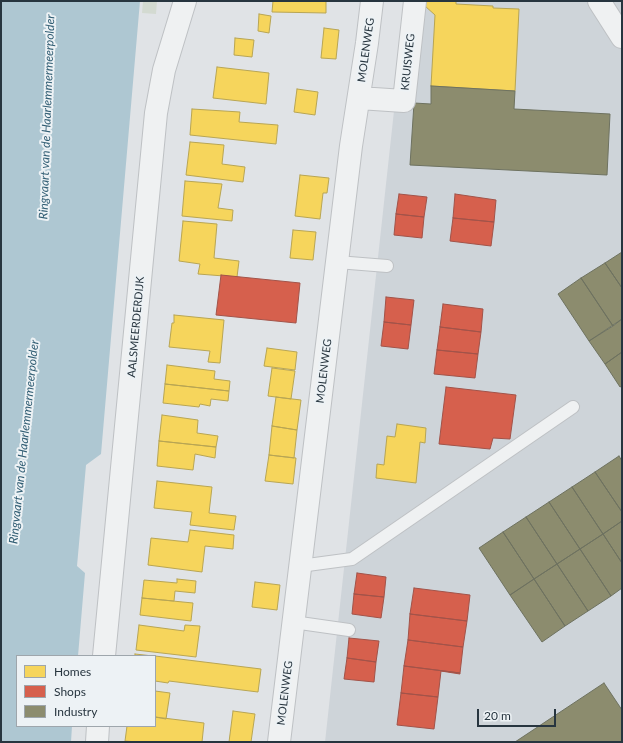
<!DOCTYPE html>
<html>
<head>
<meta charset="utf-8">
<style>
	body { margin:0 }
	#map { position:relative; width:623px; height:743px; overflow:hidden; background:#e0e3e6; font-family:Lato,sans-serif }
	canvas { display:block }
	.frame { position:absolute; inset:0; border:2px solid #27353f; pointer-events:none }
	.legend { position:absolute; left:16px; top:655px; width:140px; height:72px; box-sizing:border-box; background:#edf2f5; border:1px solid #9ea6ac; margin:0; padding:5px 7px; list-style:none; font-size:12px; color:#27353f }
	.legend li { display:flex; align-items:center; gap:8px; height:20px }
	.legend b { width:20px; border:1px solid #9ea6ac }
	.scale { position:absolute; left:477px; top:709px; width:79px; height:18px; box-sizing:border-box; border:2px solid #27353f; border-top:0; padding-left:5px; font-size:12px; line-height:14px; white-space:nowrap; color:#27353f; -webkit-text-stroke:3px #edf2f5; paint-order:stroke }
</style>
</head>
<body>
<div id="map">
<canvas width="623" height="743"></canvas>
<div class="frame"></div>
<ul class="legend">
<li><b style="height:11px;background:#f6d55c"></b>Homes</li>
<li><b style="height:11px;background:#d6604d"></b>Shops</li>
<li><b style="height:11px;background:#8c8c6e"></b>Industry</li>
</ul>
<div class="scale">20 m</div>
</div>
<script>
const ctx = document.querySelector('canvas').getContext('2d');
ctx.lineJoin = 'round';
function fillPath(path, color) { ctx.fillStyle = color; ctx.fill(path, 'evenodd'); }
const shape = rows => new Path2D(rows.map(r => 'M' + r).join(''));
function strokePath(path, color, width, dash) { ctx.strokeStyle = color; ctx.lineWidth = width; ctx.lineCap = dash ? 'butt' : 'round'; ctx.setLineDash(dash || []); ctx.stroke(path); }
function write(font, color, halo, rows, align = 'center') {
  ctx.font = font + ' Lato,sans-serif'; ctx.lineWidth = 4; ctx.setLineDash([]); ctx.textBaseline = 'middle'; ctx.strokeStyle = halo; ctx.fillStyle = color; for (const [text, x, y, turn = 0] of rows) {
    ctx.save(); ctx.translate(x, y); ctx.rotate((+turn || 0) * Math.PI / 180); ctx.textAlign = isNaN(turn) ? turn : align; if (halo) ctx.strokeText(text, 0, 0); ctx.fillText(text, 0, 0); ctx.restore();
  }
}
fillPath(shape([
	[406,1,622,1,622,742,325,742]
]), '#ced4d9');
fillPath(shape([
	[143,1,157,1,156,14,142,13]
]), '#d3dad1');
fillPath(shape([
	[1,1,140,1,101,454,86,465,77,566,85,573,78,656,17,656,17,726,72,726,71,742,1,742]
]), '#aec7d2');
const homes = shape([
	[273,1,326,1,326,13,272,12,273,1],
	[426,1,456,1,456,4,493,6,493,8,519,9,515,91,431,86,435,15,425,6,426,1],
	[259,14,271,16,269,33,258,31,259,14],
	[324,28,339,30,336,59,321,58,324,28],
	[235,38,254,40,252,57,234,55,235,38],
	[217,67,269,73,266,104,213,98,217,67],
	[297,89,318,92,315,115,294,112,297,89],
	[192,109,240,112,239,122,278,125,276,144,190,135,192,109],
	[190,142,224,145,222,164,245,167,243,182,186,175,190,142],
	[300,175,329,178,327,193,323,193,320,219,295,216,300,175],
	[185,181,222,184,218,208,233,210,232,221,182,216,185,181],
	[183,221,217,224,214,258,239,261,237,277,198,274,200,264,179,261,183,221],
	[293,230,316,232,313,260,290,258,293,230],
	[174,315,224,320,220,363,208,362,210,351,169,347,172,323,174,323,174,315],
	[267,348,297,352,295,370,264,366,267,348],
	[167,365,215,371,214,379,230,381,229,391,165,384,167,365],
	[272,368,295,371,291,399,268,396,272,368],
	[165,384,229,391,228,401,211,399,210,406,200,404,199,407,163,403,165,384],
	[276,397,301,400,297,430,272,426,276,397],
	[162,415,198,420,197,433,218,436,216,447,159,441,162,415],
	[397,424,426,428,425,443,420,442,416,483,376,478,377,464,384,465,387,436,395,437,397,424],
	[272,426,297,430,294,458,269,455,272,426],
	[159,441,216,447,215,458,195,454,193,470,157,466,159,441],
	[269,455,296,458,293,484,265,481,269,455],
	[157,481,212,487,209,513,236,516,234,530,190,525,192,512,154,508,157,481],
	[190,530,234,535,233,549,205,546,202,572,148,565,151,538,188,542,190,530],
	[177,579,196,581,195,593,175,591,174,601,142,598,144,580,177,583,177,579],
	[255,582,280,585,277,610,252,607,255,582],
	[142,598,193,603,191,621,140,615,142,598],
	[139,625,184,631,185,625,200,626,196,657,136,650,139,625],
	[135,654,153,656,135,656,135,654],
	[155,656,261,669,258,692,169,681,168,683,155,681,155,656],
	[155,691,170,693,166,719,155,717,155,691],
	[233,711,255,714,251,742,229,742,233,711],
	[155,717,204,723,202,742,137,742,125,741,127,726,155,726,155,717]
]);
fillPath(homes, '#f6d55c');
strokePath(homes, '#b8a553', 1);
const shops = shape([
	[399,194,427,197,424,217,396,214,399,194],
	[455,194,496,200,494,222,453,218,455,194],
	[396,214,424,217,422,238,394,235,396,214],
	[453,218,494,222,491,246,450,241,453,218],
	[221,275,300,283,296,323,216,315,221,275],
	[386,297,414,300,411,325,384,322,386,297],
	[443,304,483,309,481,332,440,327,443,304],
	[384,322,411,325,408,349,381,346,384,322],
	[440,327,481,332,478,354,437,350,440,327],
	[437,350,478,354,475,378,434,374,437,350],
	[446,387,516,395,510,439,493,438,490,449,439,444,446,387],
	[357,573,386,577,384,597,354,594,357,573],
	[414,588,470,595,467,621,410,614,414,588],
	[354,594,384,597,381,618,352,614,354,594],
	[410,614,467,621,463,647,408,640,410,614],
	[349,638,379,641,376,662,347,658,349,638],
	[408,640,463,647,460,673,404,666,408,640],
	[347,658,376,662,374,682,344,679,347,658],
	[404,666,460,673,460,674,441,671,438,697,401,693,404,666],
	[401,693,438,697,434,729,397,725,401,693]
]);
fillPath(shops, '#d6604d');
strokePath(shops, '#a25349', 1);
const industry = shape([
	[431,86,515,91,514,109,610,114,607,175,410,165,414,103,431,104,431,86],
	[622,252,622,288,605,263,622,252],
	[605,263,622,288,622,319,613,326,581,278,605,263],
	[581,278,613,326,589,341,558,294,581,278],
	[622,319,622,352,605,364,589,341,622,319],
	[622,352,622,386,620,387,605,364,622,352],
	[619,456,622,461,622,512,595,472,619,456],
	[595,472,622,512,622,521,603,534,572,487,595,472],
	[572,487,603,534,580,549,549,502,572,487],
	[549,502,580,549,557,564,526,517,549,502],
	[526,517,557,564,534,579,503,532,526,517],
	[622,521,622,563,603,534,622,521],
	[503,532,534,579,510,595,479,548,503,532],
	[603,534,622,563,622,588,611,596,580,549,603,534],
	[580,549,611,596,588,611,557,564,580,549],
	[557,564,588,611,565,626,534,579,557,564],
	[534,579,565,626,542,642,510,595,534,579],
	[604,683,622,710,622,742,515,742,604,683]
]);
fillPath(industry, '#8c8c6e');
strokePath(industry, '#6e7260', 1);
const lane = shape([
	[337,262,387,266],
	[300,566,352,559,573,407],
	[293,622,349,630]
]);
const street = shape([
	[599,1,622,37],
	[359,98,404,101,415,1],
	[104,656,156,113,164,70,185,1],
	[97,742,98,726],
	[279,742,351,146,367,43,372,1]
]);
strokePath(lane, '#bec1c4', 14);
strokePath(street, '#bec1c4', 24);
strokePath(lane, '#eff1f2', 12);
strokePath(street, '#eff1f2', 22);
write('11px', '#27353f', '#edf2f5', [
	["MOLENWEG",366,50,-82],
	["KRUISWEG",408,62,-84],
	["AALSMEERDERDIJK",136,327,-85],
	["MOLENWEG",324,371,-83],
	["MOLENWEG",285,693,-83]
]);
write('italic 12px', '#305d73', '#edf2f5', [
	["Ringvaart van de Haarlemmermeerpolder",47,117,-88],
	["Ringvaart van de Haarlemmermeerpolder",24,442,-84]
]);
</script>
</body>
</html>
